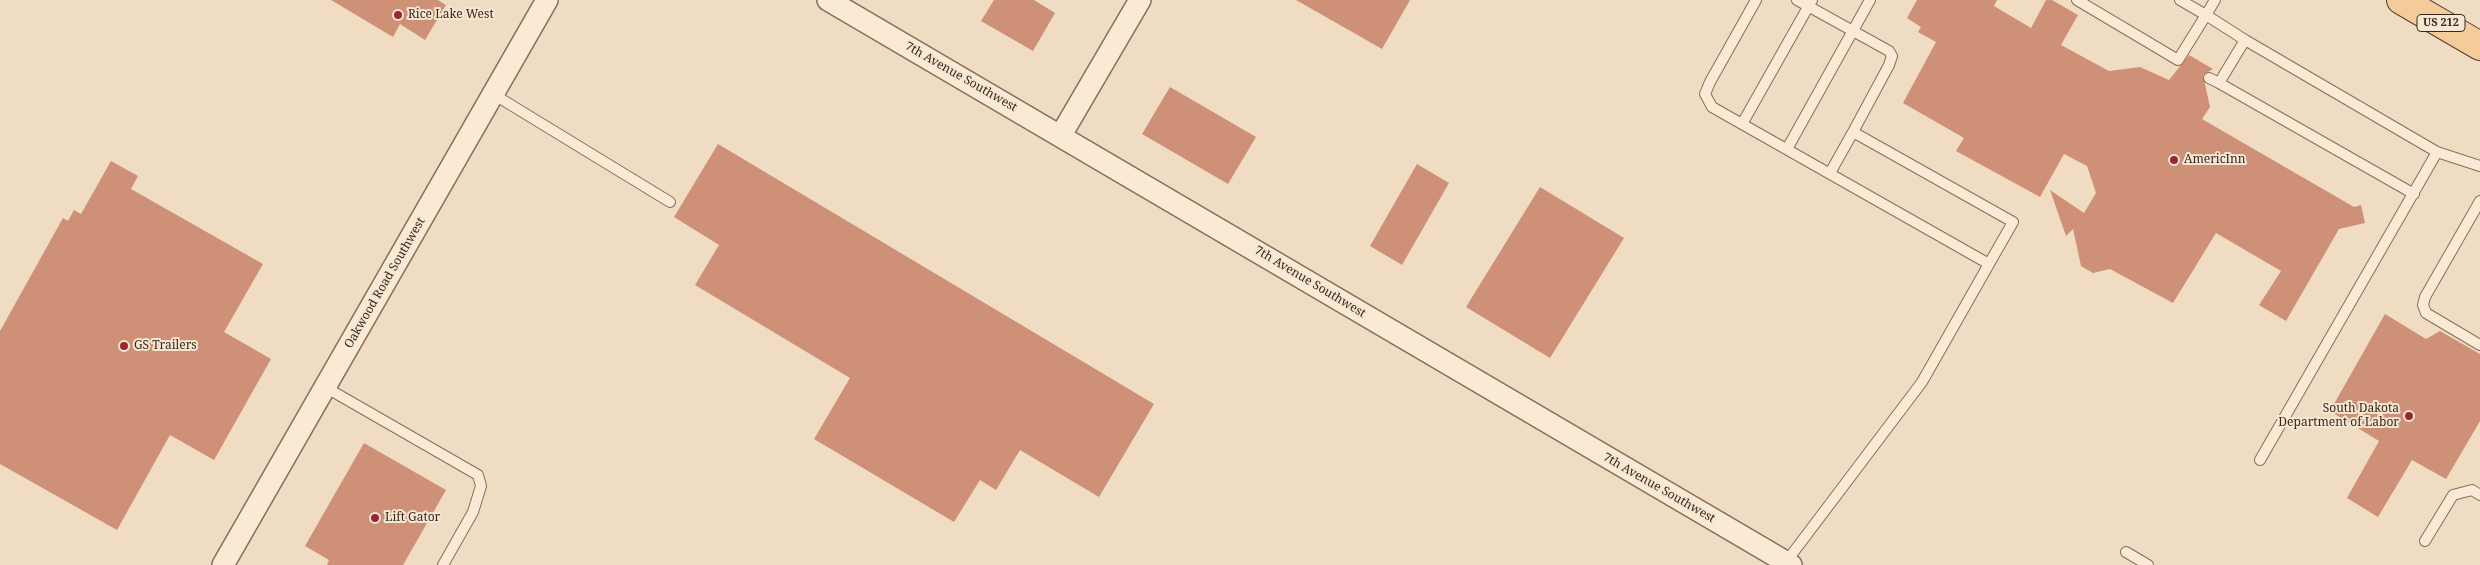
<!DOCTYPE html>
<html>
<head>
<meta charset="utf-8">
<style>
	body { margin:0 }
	canvas { display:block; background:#efdcc2 }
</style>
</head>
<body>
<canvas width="2480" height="565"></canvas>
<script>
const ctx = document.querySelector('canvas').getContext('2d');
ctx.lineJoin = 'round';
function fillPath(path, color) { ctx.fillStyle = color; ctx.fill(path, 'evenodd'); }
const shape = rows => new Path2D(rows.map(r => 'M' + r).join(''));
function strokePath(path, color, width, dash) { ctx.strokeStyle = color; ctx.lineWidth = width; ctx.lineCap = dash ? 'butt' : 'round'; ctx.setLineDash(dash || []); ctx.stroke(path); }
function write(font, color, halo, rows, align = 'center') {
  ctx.font = font + ' "Noto Serif",serif'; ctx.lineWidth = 4; ctx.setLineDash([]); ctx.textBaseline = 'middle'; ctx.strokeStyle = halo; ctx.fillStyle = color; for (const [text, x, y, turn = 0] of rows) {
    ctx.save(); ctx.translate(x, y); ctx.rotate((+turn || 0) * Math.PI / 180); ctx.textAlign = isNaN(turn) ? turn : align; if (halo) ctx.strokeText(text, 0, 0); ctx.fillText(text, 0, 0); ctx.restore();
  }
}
fillPath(shape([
	[331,0,438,0,446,5,425,40,400,24,393,37],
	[994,0,1034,0,1055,13,1033,51,981,21],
	[1296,0,1410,0,1382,49],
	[1917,0,1997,0,1994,6,2031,28,2046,0,2052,0,2078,15,2061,45,2109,71,2140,67,2169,80,2189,55,2213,69,2203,75,2210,107,2202,119,2354,207,2361,205,2365,223,2339,229,2286,321,2259,305,2281,271,2216,233,2173,303,2110,269,2093,273,2081,266,2073,229,2066,236,2050,190,2084,213,2096,193,2087,166,2064,154,2040,197,1956,151,1964,138,1903,103,1936,42,1918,32,1921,27,1907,18],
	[1170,87,1256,137,1228,184,1142,134],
	[718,144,1154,404,1099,497,1020,450,996,490,980,480,954,522,814,439,850,378,695,285,719,245,674,217],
	[111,161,138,176,131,189,263,264,224,332,271,359,214,460,170,435,117,530,0,464,0,331,63,218,68,221,74,210,81,214],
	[1417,164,1449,183,1402,265,1370,246],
	[1540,187,1624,238,1550,358,1466,307],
	[2385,314,2426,339,2440,331,2480,354,2480,421,2446,479,2412,460,2378,517,2347,498,2379,441,2330,411],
	[364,443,446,490,403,565,327,565,329,560,305,546]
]), '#ce9177');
const service = shape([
	[1756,0,1710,82,1705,94,1712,107,1989,264,1922,382,1786,562],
	[1797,0,1889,51,1892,56,1889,65,1853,132,2013,222,1989,264],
	[2077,0,2178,60,2206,15,2180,0],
	[2215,0,2206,15,2245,40,2437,152,2480,166],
	[2245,40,2219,83,2414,194],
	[2209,78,2219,83],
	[493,94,670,202],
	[1742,124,1812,0],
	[1787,149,1870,0],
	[1830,173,1853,132],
	[2480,201,2425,297,2423,305,2426,313,2480,345],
	[325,387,478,475,481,486,473,512,443,565],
	[2260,460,2437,152],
	[2425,541,2453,495,2472,490,2480,495],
	[2126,552,2148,565]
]);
const minor = shape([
	[828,0,1791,565],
	[1061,135,1140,0],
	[223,565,547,0]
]);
const primary = shape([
	[2401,0,2480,46]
]);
strokePath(service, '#896d59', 12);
strokePath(minor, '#896d59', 24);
strokePath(primary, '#573c2d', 30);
strokePath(service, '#faead5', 10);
strokePath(minor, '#faead5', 21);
strokePath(primary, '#f3cc99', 28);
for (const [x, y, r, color] of [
	[398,15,5,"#9a2736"],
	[2174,160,5,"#9a2736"],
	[124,346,5,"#9a2736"],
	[2409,416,5,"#9a2736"],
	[375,518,5,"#9a2736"]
]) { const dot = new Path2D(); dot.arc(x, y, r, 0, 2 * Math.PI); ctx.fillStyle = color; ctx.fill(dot); strokePath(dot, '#f6e7d2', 2); }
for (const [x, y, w] of [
	[2441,23,48]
]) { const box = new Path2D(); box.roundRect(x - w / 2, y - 8.5, w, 17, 4); ctx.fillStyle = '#f6e7d2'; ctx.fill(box); strokePath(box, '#39271d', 1); }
write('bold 11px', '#39271d', null, [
	["US 212",2441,23]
]);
write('12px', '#39271d', '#f6e7d2', [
	["Rice Lake West",408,15],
	["AmericInn",2184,160],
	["GS Trailers",134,346],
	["South Dakota",2399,409,"right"],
	["Department of Labor",2399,423,"right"],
	["Lift Gator",385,518]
], 'left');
write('12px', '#39271d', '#f6e7d2', [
	["7th Avenue Southwest",961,77,30],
	["7th Avenue Southwest",1310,282,31],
	["Oakwood Road Southwest",385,283,-60],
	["7th Avenue Southwest",1659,488,30]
]);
</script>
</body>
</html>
